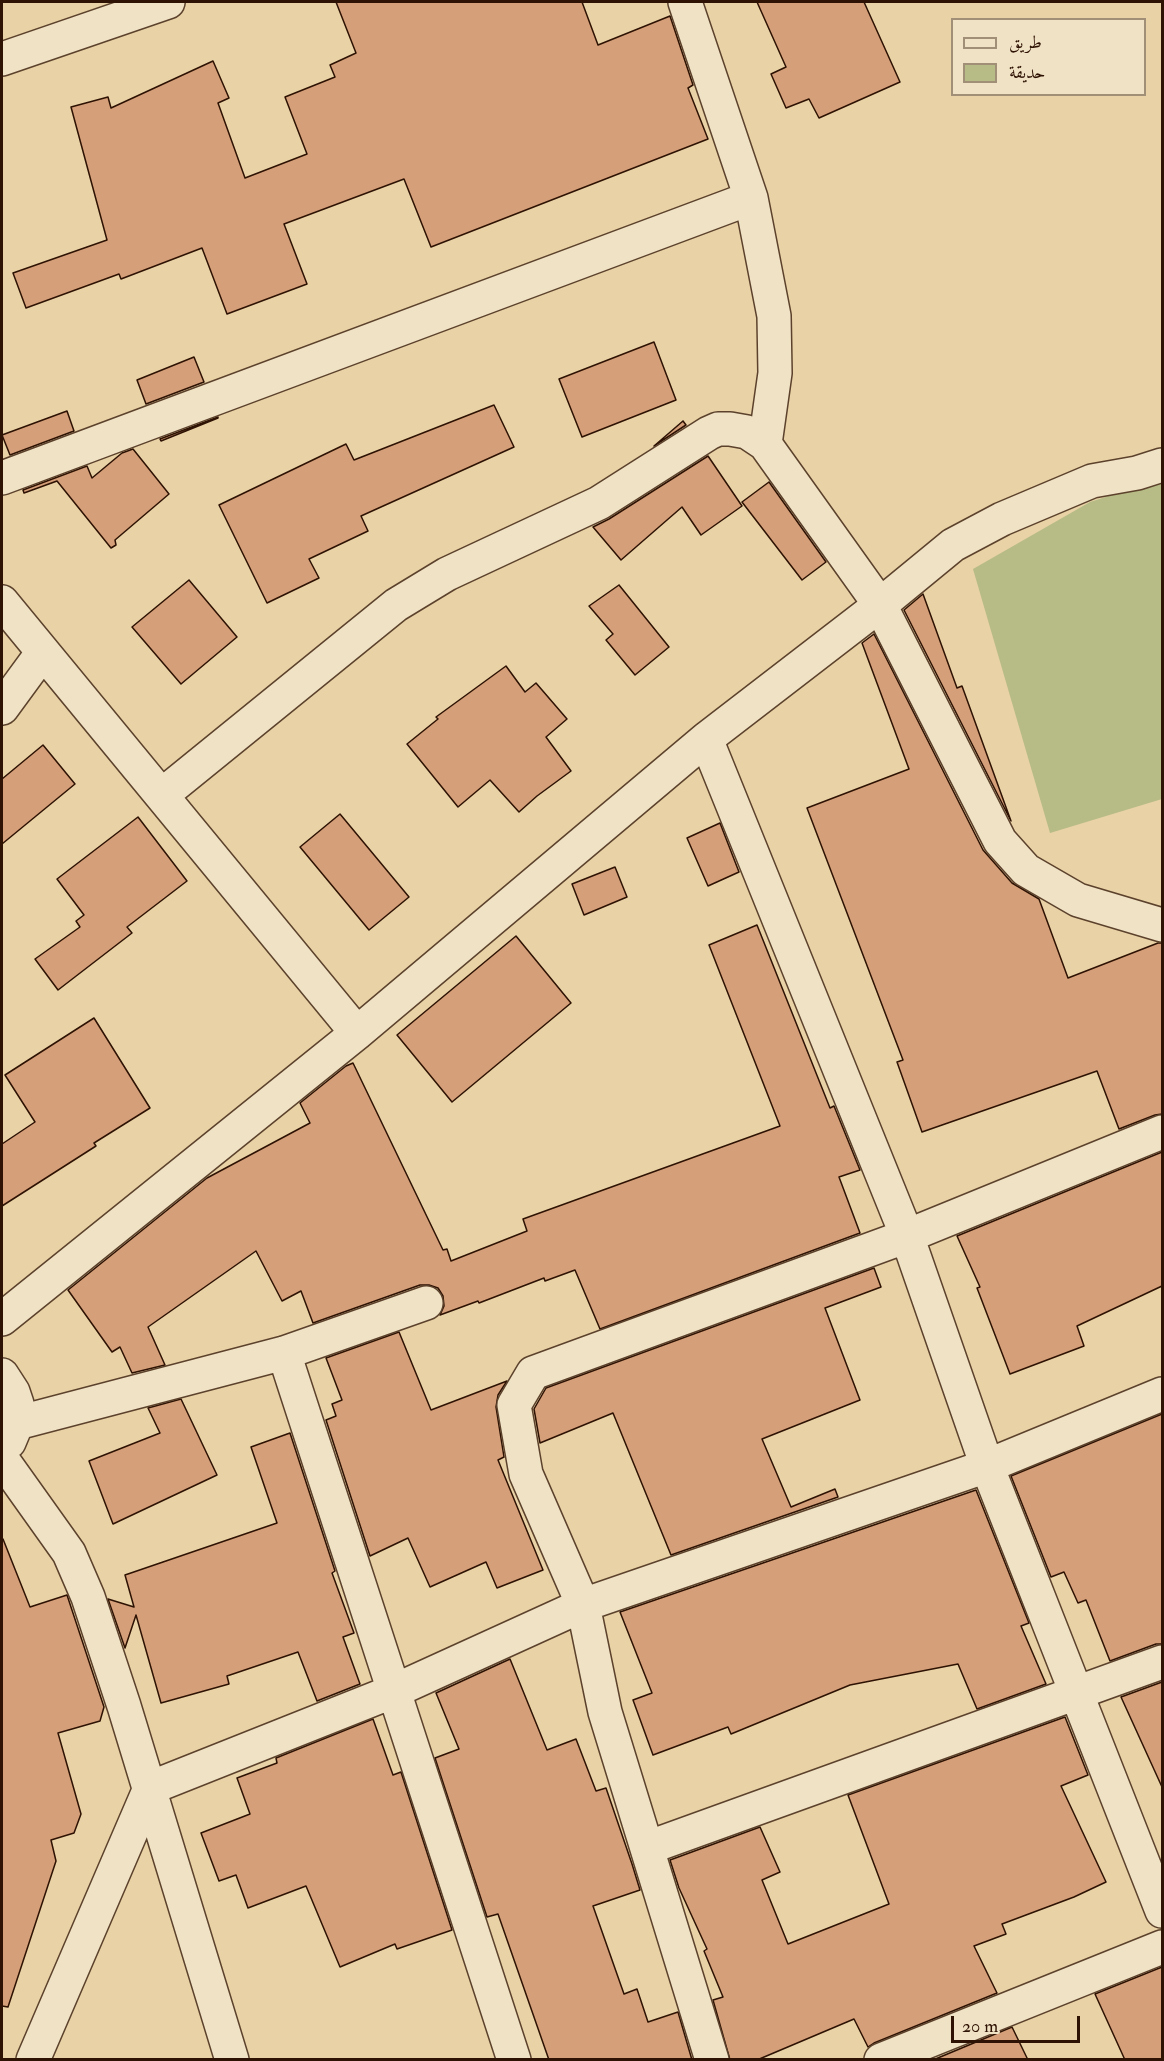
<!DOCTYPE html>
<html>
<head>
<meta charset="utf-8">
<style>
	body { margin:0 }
	#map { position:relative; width:1164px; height:2061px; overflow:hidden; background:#e8d2a6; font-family:"IM FELL Double Pica",Amiri,serif }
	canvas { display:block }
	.frame { position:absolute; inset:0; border:3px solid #2e1203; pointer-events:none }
	.legend { position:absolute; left:951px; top:18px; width:195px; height:78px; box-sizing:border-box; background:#f0e2c5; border:2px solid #a28f77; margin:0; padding:8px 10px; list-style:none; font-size:18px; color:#2e1203 }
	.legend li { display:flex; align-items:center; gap:12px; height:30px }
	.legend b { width:30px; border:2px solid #a28f77 }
	.scale { position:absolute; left:951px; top:2016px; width:129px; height:27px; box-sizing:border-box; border:3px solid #2e1203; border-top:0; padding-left:8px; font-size:18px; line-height:21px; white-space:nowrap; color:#2e1203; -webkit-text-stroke:4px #f0e2c5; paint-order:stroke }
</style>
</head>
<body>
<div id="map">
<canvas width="1164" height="2061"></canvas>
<div class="frame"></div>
<ul class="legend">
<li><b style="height:8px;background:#f0e2c5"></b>طريق</li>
<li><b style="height:16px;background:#b7bb86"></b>حديقة</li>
</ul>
<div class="scale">20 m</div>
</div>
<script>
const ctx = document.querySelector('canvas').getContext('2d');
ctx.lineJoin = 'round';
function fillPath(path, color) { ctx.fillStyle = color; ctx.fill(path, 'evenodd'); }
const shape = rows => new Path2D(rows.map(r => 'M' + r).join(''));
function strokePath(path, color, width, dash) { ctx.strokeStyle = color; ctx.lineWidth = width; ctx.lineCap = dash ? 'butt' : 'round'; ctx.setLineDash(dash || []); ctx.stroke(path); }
fillPath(shape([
	[1162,479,1162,799,1050,833,973,569,1090,502]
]), '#b7bb86');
const building = shape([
	[336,2,582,2,598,45,670,16,693,85,688,88,708,139,431,247,404,179,284,224,307,284,227,314,202,248,121,279,119,274,26,308,13,273,107,240,71,107,108,97,111,108,213,61,229,98,218,103,245,178,307,154,285,97,335,77,330,65,356,53,336,2],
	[757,2,864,2,900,82,819,118,809,99,786,108,771,74,786,67,757,2],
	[654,342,676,400,582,437,559,379,654,342],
	[194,357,204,382,146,404,137,380,194,357],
	[494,405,514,447,361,516,368,531,309,559,319,578,267,603,219,505,346,444,354,460,494,405],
	[67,411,74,431,10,455,2,435,67,411],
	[218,417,218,418,161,441,160,439,218,417],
	[683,421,686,425,654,446,683,421],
	[133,449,169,494,115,540,116,545,111,548,57,481,24,493,23,490,87,466,92,478,122,453,133,449],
	[708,456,742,506,701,535,682,507,621,560,593,527,609,519,708,456],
	[769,482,826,562,802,580,742,502,769,482],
	[189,580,237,637,181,684,132,627,189,580],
	[619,585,669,647,635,675,606,640,613,634,589,606,619,585],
	[923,594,957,688,962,686,1011,821,904,610,923,594],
	[874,634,983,850,1012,883,1039,899,1068,978,1158,943,1162,943,1162,1114,1155,1115,1119,1129,1097,1071,922,1132,897,1062,903,1060,807,808,909,769,862,643,874,634],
	[506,666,525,692,536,683,567,719,546,737,571,771,537,796,519,812,490,780,458,807,407,744,438,719,436,717,506,666],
	[43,745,75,784,2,844,2,779,43,745],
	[340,814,409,897,369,930,300,847,340,814],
	[138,817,187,881,127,927,132,933,58,990,35,959,80,927,76,921,84,915,57,879,138,817],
	[720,823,739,872,708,886,687,838,720,823],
	[615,867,627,897,584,915,572,884,615,867],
	[757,925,830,1108,834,1106,860,1170,839,1177,860,1233,600,1329,575,1270,545,1281,544,1278,479,1303,478,1301,440,1315,444,1306,443,1296,438,1288,429,1285,420,1285,313,1323,301,1291,282,1301,256,1251,148,1327,165,1365,132,1373,120,1347,112,1352,68,1290,207,1178,310,1123,300,1103,346,1066,353,1063,443,1250,447,1249,451,1261,527,1231,523,1219,780,1126,709,945,757,925],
	[516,936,571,1003,452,1102,397,1035,516,936],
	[94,1018,150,1108,94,1143,96,1146,2,1206,2,1144,35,1122,5,1075,94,1018],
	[1162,1152,1162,1286,1077,1326,1084,1346,1010,1374,977,1288,980,1287,957,1236,1162,1152],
	[874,1268,881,1287,825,1308,860,1400,762,1439,791,1507,835,1489,838,1497,671,1555,613,1413,540,1443,534,1409,546,1388,874,1268],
	[399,1332,431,1410,507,1381,498,1395,496,1407,504,1457,498,1460,543,1570,497,1588,486,1562,430,1587,408,1538,370,1556,326,1420,336,1416,332,1404,342,1400,326,1358,399,1332],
	[181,1399,217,1475,113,1524,89,1461,160,1433,148,1408,181,1399],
	[1162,1414,1162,1644,1156,1644,1110,1661,1086,1600,1078,1603,1064,1572,1051,1577,1011,1476,1162,1414],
	[290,1433,335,1571,332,1573,354,1633,343,1637,360,1684,317,1701,298,1652,227,1676,229,1684,161,1703,136,1615,125,1648,108,1599,134,1607,125,1575,277,1523,251,1447,290,1433],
	[976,1490,1029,1623,1021,1626,1046,1684,977,1709,958,1664,850,1685,731,1734,728,1727,653,1755,633,1700,652,1693,620,1612,976,1490],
	[3,1539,30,1607,67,1595,104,1707,100,1721,58,1733,81,1814,74,1833,51,1840,56,1861,8,2007,2,2006,2,1540,3,1539],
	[510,1659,547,1750,576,1739,596,1791,606,1788,632,1864,640,1890,593,1906,624,1994,637,1989,648,2022,678,2012,692,2060,549,2060,498,1914,487,1917,435,1758,459,1749,436,1693,510,1659],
	[1162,1682,1162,1787,1121,1697,1162,1682],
	[1065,1717,1088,1775,1061,1786,1106,1882,1074,1897,1002,1924,1006,1934,974,1946,997,1993,874,2043,868,2047,854,2019,757,2060,730,2060,713,2000,723,1997,704,1951,707,1949,679,1888,670,1860,760,1827,780,1872,762,1880,788,1944,889,1904,848,1795,1065,1717],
	[373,1719,393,1775,401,1772,452,1930,397,1949,395,1944,340,1967,306,1886,248,1908,236,1875,219,1881,201,1833,250,1814,237,1778,277,1763,276,1758,373,1719],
	[1162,1967,1162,2060,1125,2060,1095,1994,1162,1967],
	[1012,2027,1028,2060,933,2060,1012,2027]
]);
fillPath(building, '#d49f79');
strokePath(building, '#2e1203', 1.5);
const street = shape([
	[685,2,751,198,774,316,775,373,765,444],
	[2,59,168,2],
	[2,478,751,198],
	[2,602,357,1033],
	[2,708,43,652],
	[706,739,907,1236,987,1466,1162,1911],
	[162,795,396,605,447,574,599,503,709,433,718,429,730,429,747,432,765,444,880,605,1000,841,1026,870,1078,900,1162,925],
	[2,1319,357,1033,706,739,880,605,953,545,1002,519,1092,481,1137,473,1162,465],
	[284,1353,514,2060],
	[2,1375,13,1392,17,1404,17,1423,9,1442],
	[17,1423,284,1353,426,1303],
	[2,1459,69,1553,88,1597,124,1706,232,2060],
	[647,1848,1162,1662],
	[33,2060,150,1788,394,1691,583,1605,987,1466,1162,1394],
	[712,2060,605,1712,583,1605,526,1474,514,1405,533,1373,907,1236,1162,1132],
	[881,2060,1162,1947]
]);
strokePath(street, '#5c422c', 36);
strokePath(street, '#f0e2c5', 33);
</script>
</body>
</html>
